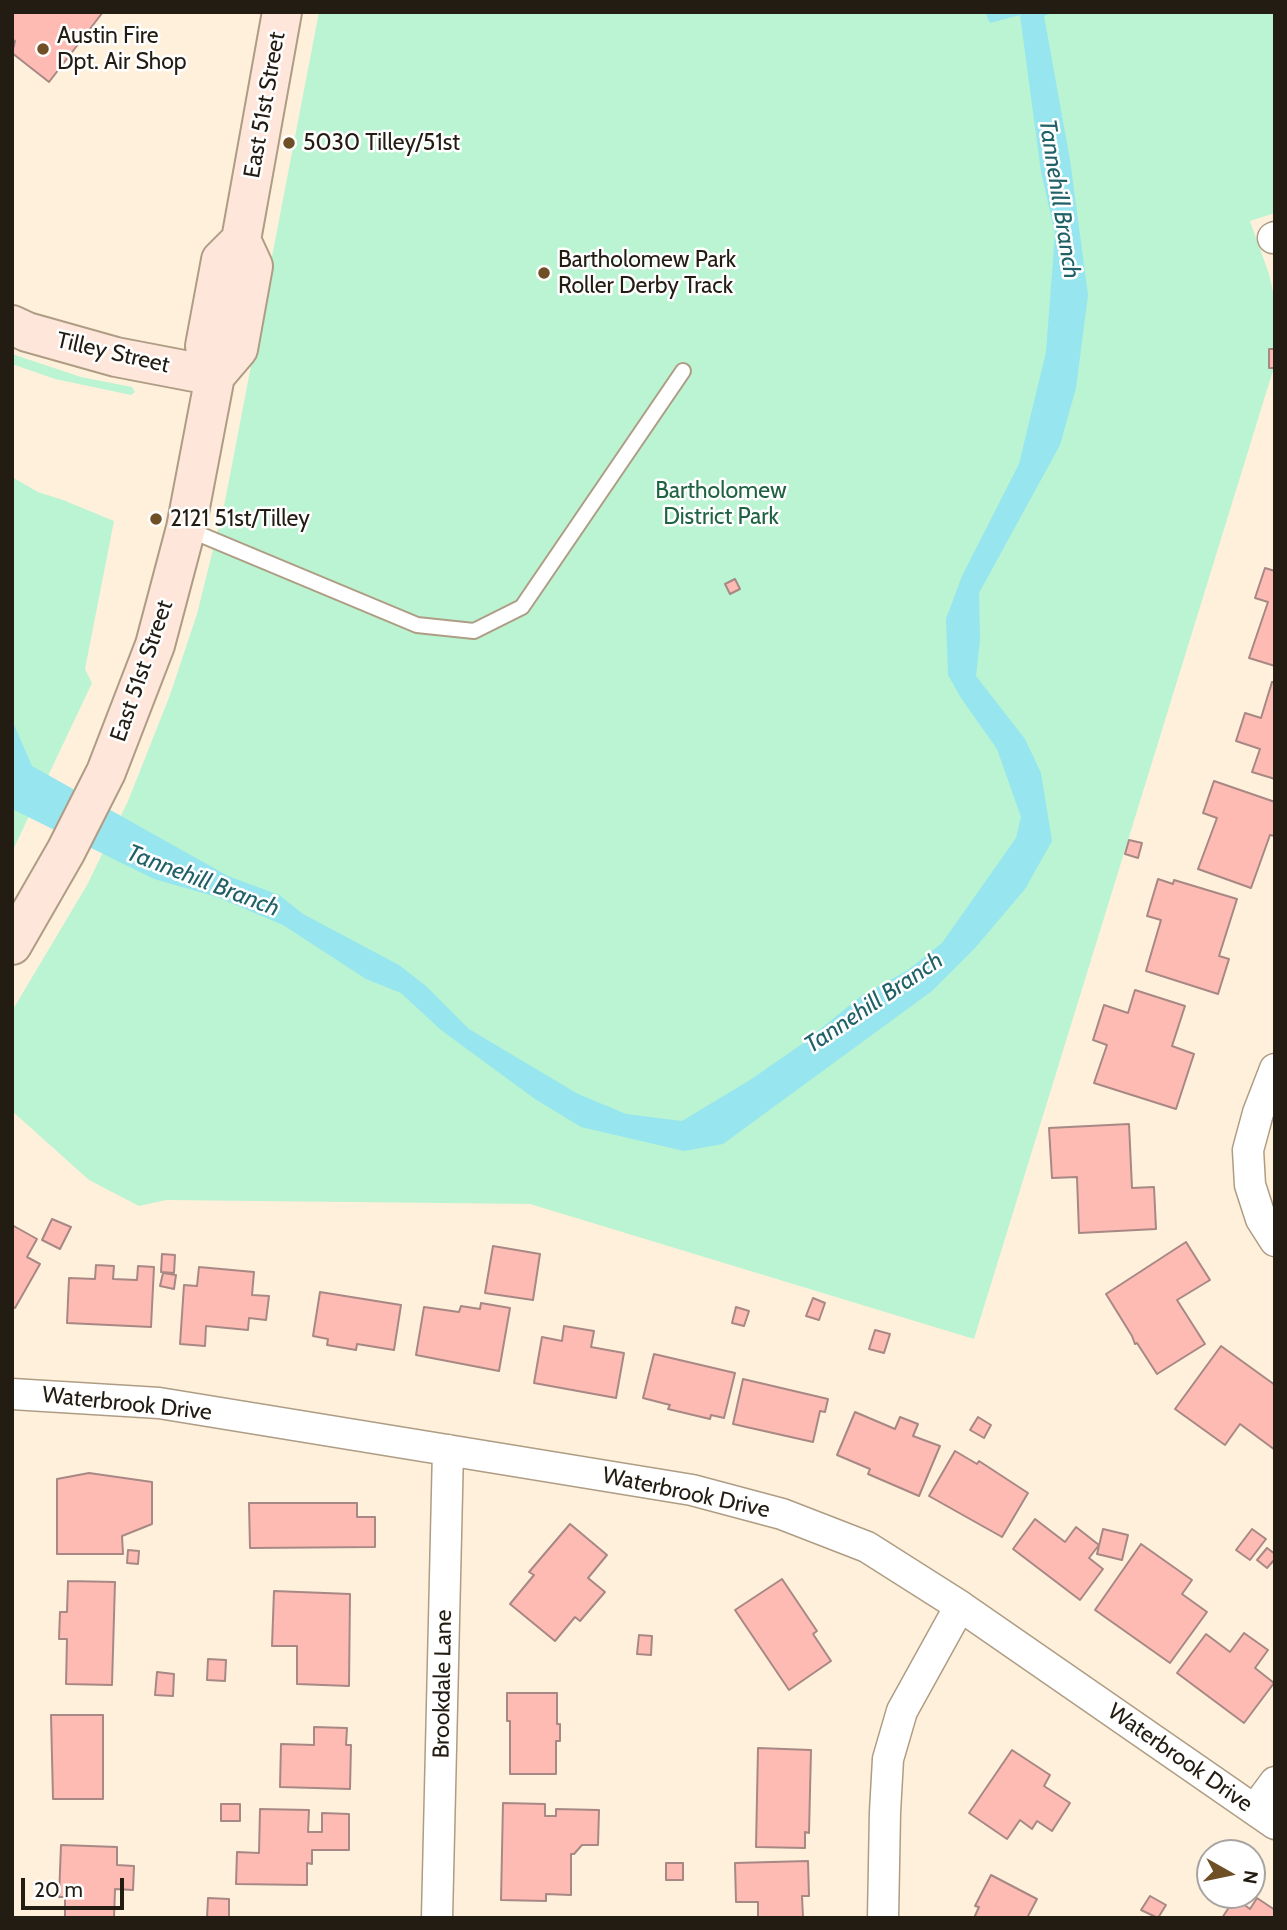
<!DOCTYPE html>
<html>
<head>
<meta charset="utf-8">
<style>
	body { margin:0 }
	#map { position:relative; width:1287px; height:1930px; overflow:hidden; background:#fff0db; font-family:Cabin,sans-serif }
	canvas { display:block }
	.frame { position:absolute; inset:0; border:14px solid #231c13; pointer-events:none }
	.north { position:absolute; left:1196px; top:1839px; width:70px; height:70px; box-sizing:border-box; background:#fff; border:2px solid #a7a4a1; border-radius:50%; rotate:99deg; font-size:19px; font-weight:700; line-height:28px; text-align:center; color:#231c13 }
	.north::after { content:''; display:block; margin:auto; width:24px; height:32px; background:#6f4f25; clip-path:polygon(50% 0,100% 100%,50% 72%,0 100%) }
	.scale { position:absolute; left:21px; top:1878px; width:103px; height:32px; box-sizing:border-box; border:4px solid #231c13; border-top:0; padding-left:9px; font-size:21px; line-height:24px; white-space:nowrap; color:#231c13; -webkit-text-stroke:5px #fff; paint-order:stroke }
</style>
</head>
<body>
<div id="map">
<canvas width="1287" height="1930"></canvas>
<div class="frame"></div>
<div class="north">N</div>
<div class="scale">20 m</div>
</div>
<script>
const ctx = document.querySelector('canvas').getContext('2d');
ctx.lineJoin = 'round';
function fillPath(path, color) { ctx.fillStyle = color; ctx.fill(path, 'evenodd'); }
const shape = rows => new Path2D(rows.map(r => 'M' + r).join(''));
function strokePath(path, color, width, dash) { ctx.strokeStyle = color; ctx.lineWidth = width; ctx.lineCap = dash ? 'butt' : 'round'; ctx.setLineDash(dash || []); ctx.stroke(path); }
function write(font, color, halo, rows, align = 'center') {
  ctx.font = font + ' Cabin,sans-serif'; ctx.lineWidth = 5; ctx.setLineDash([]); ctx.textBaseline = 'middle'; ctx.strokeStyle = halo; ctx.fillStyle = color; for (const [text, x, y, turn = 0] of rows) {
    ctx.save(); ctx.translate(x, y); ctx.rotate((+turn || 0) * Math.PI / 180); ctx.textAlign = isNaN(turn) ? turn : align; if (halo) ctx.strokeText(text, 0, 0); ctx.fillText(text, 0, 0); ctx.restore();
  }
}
fillPath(shape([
	[319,12,1275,12,1275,213,1250,221,1269,274,1275,301,1275,364,974,1339,530,1204,166,1200,139,1206,89,1180,12,1111,12,1011,87,885,128,801,170,695,197,614,225,501],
	[12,354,81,377,132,387,135,392,131,395,55,379,12,364],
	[12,477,38,492,63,500,114,521,85,669,92,683,12,852]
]), '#bbf4d2');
fillPath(shape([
	[985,12,1055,12,1044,16,1070,160,1088,295,1076,388,1060,445,979,593,980,640,976,676,1025,739,1041,773,1052,841,1025,889,975,948,932,991,723,1144,684,1151,581,1127,535,1099,441,1030,401,993,366,979,283,925,217,897,154,879,12,809,12,720,32,766,228,876,279,895,303,914,399,965,426,986,469,1029,578,1094,626,1114,682,1121,750,1080,802,1044,861,996,908,970,942,943,1016,838,1021,817,997,749,961,698,948,675,946,619,962,576,1019,464,1046,352,1055,233,1041,172,1020,15,990,23]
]), '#96e5ef');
const building = shape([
	[12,12,103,12,49,82,12,53,15,41,12,39,12,12],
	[1269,349,1275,349,1275,368,1269,368,1269,349],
	[1265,568,1275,571,1275,666,1249,658,1268,602,1255,598,1265,568],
	[735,579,740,589,730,594,725,584,735,579],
	[1272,682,1275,682,1275,779,1252,772,1260,749,1236,741,1245,713,1261,718,1272,682],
	[1214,781,1275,802,1275,836,1270,835,1251,888,1198,869,1217,818,1203,813,1214,781],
	[1129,840,1142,843,1138,858,1125,854,1129,840],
	[1158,879,1173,884,1174,880,1237,899,1219,956,1229,959,1218,994,1146,971,1161,920,1147,916,1158,879],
	[1135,990,1185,1006,1172,1046,1194,1054,1176,1109,1094,1083,1107,1045,1093,1040,1104,1005,1128,1013,1135,990],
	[1129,1124,1132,1188,1154,1187,1156,1229,1079,1233,1077,1177,1052,1178,1049,1128,1129,1124],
	[52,1219,71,1227,60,1249,42,1240,52,1219],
	[12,1225,37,1239,27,1257,40,1264,15,1308,12,1306,12,1225],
	[1186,1242,1210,1280,1177,1300,1205,1344,1157,1374,1137,1343,1135,1344,1132,1336,1106,1294,1186,1242],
	[493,1246,540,1254,533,1300,485,1293,493,1246],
	[162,1254,175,1255,174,1273,161,1272,162,1254],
	[96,1265,114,1266,113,1279,137,1280,138,1266,154,1267,151,1327,67,1323,69,1278,95,1279,96,1265],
	[199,1267,254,1272,252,1295,269,1296,266,1320,249,1318,248,1330,206,1326,205,1346,180,1344,184,1285,197,1286,199,1267],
	[163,1273,176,1275,174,1289,160,1286,163,1273],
	[320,1292,401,1305,394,1350,357,1344,356,1350,327,1345,328,1339,313,1336,320,1292],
	[813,1298,825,1303,819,1320,806,1316,813,1298],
	[481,1303,510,1308,499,1371,416,1355,424,1307,459,1312,461,1306,480,1309,481,1303],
	[736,1307,749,1311,744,1326,732,1323,736,1307],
	[564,1326,594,1331,591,1347,624,1353,616,1398,534,1383,542,1337,562,1341,564,1326],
	[875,1330,890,1334,884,1353,869,1349,875,1330],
	[1221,1346,1275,1385,1275,1450,1240,1424,1225,1445,1175,1409,1221,1346],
	[654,1354,735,1373,724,1418,711,1415,710,1419,668,1409,670,1405,643,1398,654,1354],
	[743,1379,828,1399,825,1412,820,1411,813,1442,733,1424,743,1379],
	[855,1412,895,1429,900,1417,918,1424,913,1436,940,1446,919,1496,868,1474,870,1469,837,1455,855,1412],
	[978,1417,991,1425,984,1438,970,1430,978,1417],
	[955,1451,977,1464,979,1461,1028,1493,1002,1537,929,1496,955,1451],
	[89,1473,152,1482,152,1524,122,1536,123,1554,57,1554,57,1479,89,1473],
	[249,1503,357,1503,357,1517,375,1517,375,1547,250,1548,249,1503],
	[1035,1519,1065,1542,1076,1527,1099,1545,1089,1558,1103,1569,1080,1600,1013,1549,1035,1519],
	[570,1524,607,1555,588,1578,605,1592,580,1621,575,1617,555,1641,510,1604,534,1575,529,1572,570,1524],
	[1103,1529,1128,1535,1122,1560,1097,1554,1103,1529],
	[1252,1529,1266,1539,1250,1560,1236,1550,1252,1529],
	[1141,1544,1192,1580,1182,1594,1207,1612,1170,1663,1095,1610,1141,1544],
	[1267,1548,1275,1554,1275,1559,1267,1568,1257,1560,1267,1548],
	[128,1550,139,1551,138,1564,127,1563,128,1550],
	[782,1579,817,1631,813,1634,831,1661,789,1690,735,1610,782,1579],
	[68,1581,115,1582,112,1685,66,1684,67,1639,59,1639,60,1612,67,1612,68,1581],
	[274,1591,350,1594,349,1686,297,1684,297,1646,272,1646,274,1591],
	[1244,1633,1268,1650,1255,1668,1274,1683,1244,1723,1177,1673,1206,1634,1230,1652,1244,1633],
	[639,1635,652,1636,651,1655,637,1654,639,1635],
	[208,1659,226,1660,225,1681,207,1680,208,1659],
	[157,1672,174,1674,173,1696,155,1695,157,1672],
	[507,1693,557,1693,557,1724,560,1724,560,1741,556,1741,556,1774,510,1774,510,1721,507,1721,507,1693],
	[51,1715,103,1715,103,1799,53,1799,51,1715],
	[314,1727,347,1728,346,1745,351,1745,350,1789,280,1787,281,1744,314,1745,314,1727],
	[758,1748,811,1750,809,1833,805,1832,805,1848,756,1847,758,1748],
	[1012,1750,1050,1775,1044,1786,1070,1803,1052,1831,1037,1821,1032,1829,1020,1820,1007,1839,969,1813,1012,1750],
	[503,1803,545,1804,545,1816,556,1816,556,1809,599,1810,598,1845,582,1845,574,1854,571,1854,571,1895,546,1894,546,1901,501,1900,503,1803],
	[221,1804,240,1804,240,1821,221,1821,221,1804],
	[260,1809,309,1810,308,1832,322,1832,322,1813,349,1814,349,1850,312,1850,312,1864,307,1863,307,1885,236,1884,237,1852,259,1853,260,1809],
	[61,1845,117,1847,117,1865,134,1866,133,1890,115,1889,114,1918,65,1918,65,1897,59,1897,61,1845],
	[808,1861,809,1896,802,1896,803,1918,758,1918,758,1902,736,1902,735,1863,808,1861],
	[666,1863,683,1863,683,1880,666,1880,666,1863],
	[991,1875,1037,1899,1027,1918,974,1918,979,1907,975,1906,991,1875],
	[1150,1896,1166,1905,1158,1918,1141,1910,1150,1896],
	[208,1898,229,1899,229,1918,207,1918,208,1898],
	[1235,1898,1250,1909,1257,1898,1275,1910,1275,1918,1222,1918,1235,1898]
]);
fillPath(building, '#febbb4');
strokePath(building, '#a88884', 2);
const lane = shape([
	[187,529,417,625,474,631,522,607,683,371]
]);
const street = shape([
	[1273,238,1275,237],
	[1275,1069,1258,1113,1248,1150,1250,1185,1261,1219,1275,1241],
	[12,1394,159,1403,692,1490,782,1514,867,1547,960,1606,1275,1824],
	[1255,1809,1275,1782],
	[437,1918,448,1450],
	[883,1918,885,1812,888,1759,902,1711,960,1606]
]);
const secondary = shape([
	[12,325,27,332,116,357,215,376],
	[215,376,205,346,221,260,241,240],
	[12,945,66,851,106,772,155,645,186,528,215,376,238,349,253,266,241,240,282,12]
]);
strokePath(lane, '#ae9d84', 18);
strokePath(street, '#ae9d84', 33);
strokePath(secondary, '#ae9d84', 42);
strokePath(lane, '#fff', 14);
strokePath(street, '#fff', 30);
strokePath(secondary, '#fee6db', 38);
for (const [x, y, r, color] of [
	[43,49,7,"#6f4f25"],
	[289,143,7,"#6f4f25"],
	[544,273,7,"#6f4f25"],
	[156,519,7,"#6f4f25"]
]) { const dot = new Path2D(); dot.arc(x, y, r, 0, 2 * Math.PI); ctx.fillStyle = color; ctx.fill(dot); strokePath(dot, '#fff', 2.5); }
write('23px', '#231c13', '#fff', [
	["Austin Fire",57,36],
	["Dpt. Air Shop",57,62],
	["5030 Tilley/51st",303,143],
	["Bartholomew Park",558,260],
	["Roller Derby Track",558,286],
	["2121 51st/Tilley",170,519]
], 'left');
write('23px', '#231c13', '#fff', [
	["East 51st Street",265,105,-80],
	["Tilley Street",113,353,13],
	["East 51st Street",142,671,-71],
	["Waterbrook Drive",127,1404,6],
	["Waterbrook Drive",686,1493,12],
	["Brookdale Lane",443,1684,-89],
	["Waterbrook Drive",1180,1758,35]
]);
write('23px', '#1f6343', '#fff', [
	["Bartholomew",721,491],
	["District Park",721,517]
]);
write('italic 24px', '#206168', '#fff', [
	["Tannehill Branch",1059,199,81],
	["Tannehill Branch",203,881,21],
	["Tannehill Branch",874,1003,-34]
]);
</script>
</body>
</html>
